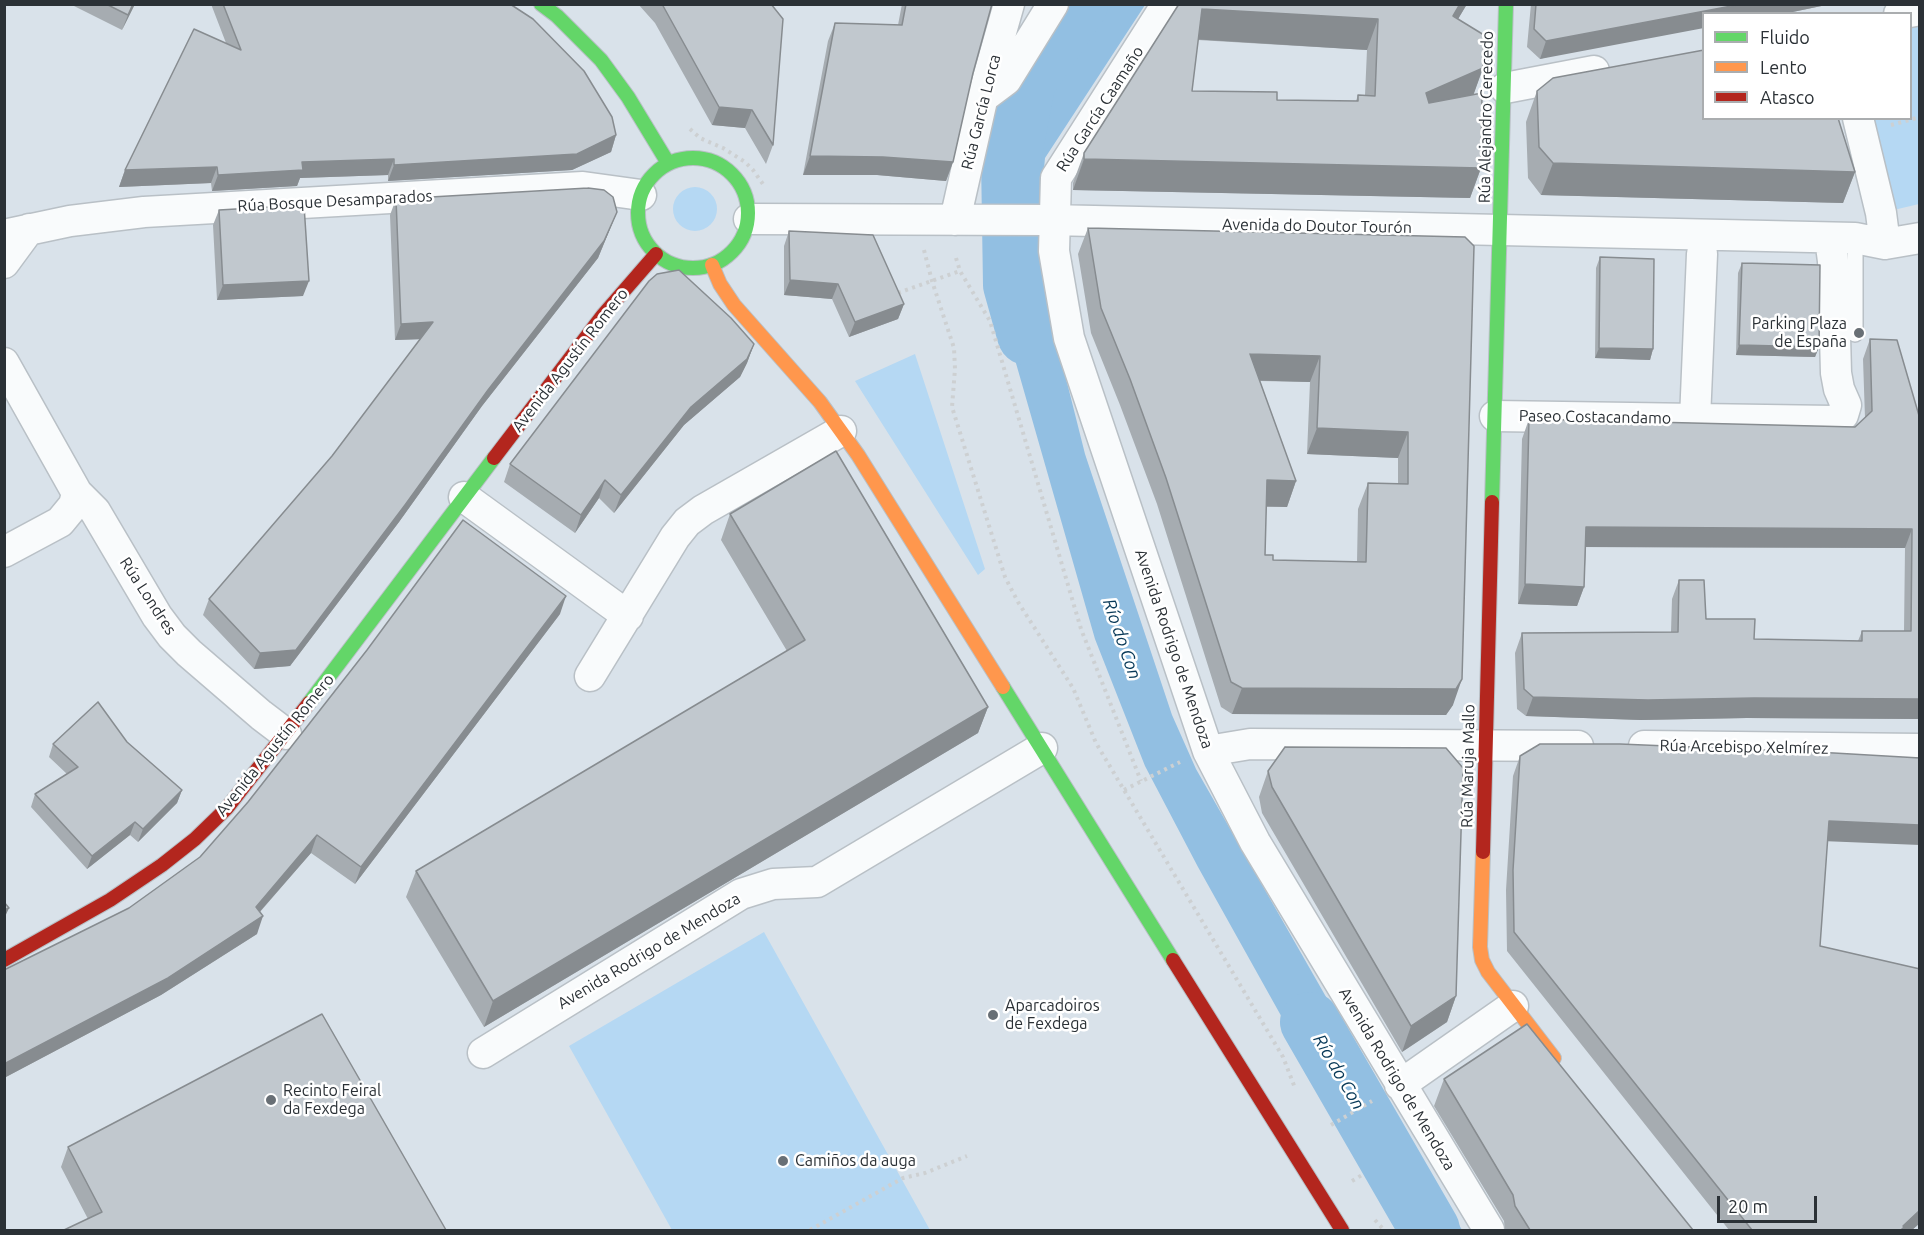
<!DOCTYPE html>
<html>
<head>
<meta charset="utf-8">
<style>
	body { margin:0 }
	#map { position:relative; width:1924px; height:1235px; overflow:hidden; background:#d9e2ea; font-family:Ubuntu,sans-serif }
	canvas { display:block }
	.frame { position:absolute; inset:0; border:6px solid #2b3136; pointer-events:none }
	.legend { position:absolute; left:1702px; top:12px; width:210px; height:108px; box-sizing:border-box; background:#fff; border:2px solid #aaadaf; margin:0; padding:8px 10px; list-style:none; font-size:18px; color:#2b3136 }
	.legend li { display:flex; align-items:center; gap:12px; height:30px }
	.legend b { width:30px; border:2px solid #aaadaf }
	.scale { position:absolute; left:1717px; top:1196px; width:100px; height:27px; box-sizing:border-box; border:3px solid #2b3136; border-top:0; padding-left:8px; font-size:18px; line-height:21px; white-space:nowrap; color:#2b3136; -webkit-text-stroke:4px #fff; paint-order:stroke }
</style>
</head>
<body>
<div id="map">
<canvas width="1924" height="1235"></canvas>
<div class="frame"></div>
<ul class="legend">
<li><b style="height:8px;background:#63d668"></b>Fluido</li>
<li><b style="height:8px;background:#ff974d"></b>Lento</li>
<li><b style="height:8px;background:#b3261e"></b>Atasco</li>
</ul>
<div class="scale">20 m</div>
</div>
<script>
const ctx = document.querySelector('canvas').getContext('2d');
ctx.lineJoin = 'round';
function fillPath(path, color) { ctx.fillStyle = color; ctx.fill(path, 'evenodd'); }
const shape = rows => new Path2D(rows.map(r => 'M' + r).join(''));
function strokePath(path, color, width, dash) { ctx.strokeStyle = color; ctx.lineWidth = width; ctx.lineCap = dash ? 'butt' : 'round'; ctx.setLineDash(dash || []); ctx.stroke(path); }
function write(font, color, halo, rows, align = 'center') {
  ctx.font = font + ' Ubuntu,sans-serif'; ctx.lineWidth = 5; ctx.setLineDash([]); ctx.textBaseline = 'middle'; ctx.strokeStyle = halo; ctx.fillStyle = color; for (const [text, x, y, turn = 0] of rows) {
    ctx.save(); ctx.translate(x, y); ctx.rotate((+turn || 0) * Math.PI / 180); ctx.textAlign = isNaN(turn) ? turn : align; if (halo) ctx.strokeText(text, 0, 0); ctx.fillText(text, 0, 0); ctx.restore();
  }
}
fillPath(shape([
	[1919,17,1919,204,1881,213,1870,119,1910,118,1911,19],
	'673 209a22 22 0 1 1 44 0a22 22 0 1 1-44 0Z',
	[915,354,985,569,978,575,855,381],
	[764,932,930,1230,672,1230,569,1046]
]), '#b5d8f3');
fillPath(shape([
	[1063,5,1145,5,1045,158,1043,180,982,181,989,133,1002,102],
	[985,255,1040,256,1044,291,1085,454,1172,715,1196,769,1374,1081,1332,1107,1198,867,1145,766,1095,639],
	[1394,1114,1462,1230,1409,1230,1383,1188,1352,1135]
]), '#92bfe2');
strokePath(shape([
	[1027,335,1013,285,1011,158,1026,81,1078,4],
	[1310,1022,1430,1230]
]), '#92bfe2', 60);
const lane = shape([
	[1855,334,1855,238]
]);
const street = shape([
	[1167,4,1056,178,1054,251,1069,338,1208,751,1255,842,1489,1230],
	[1899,14,1920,10],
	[1505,88,1594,71],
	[986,95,1006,80,1053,4],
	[1858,118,1881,213,1885,244],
	[749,219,1049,220,1501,230,1855,238,1885,244,1920,238],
	[955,220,983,96,1009,4],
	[4,235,70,221,144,212,583,187,641,195],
	[4,263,29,229],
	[4,363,77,493,95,511,157,616,172,636,189,653,261,715,286,734],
	[1495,416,1833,421,1843,415,1846,405,1839,389,1836,373,1833,261,1830,238],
	[1695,419,1702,254],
	[464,497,628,616],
	[4,552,60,522,74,505,77,493],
	[590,676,675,537,687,522,703,510,841,431],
	[1644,746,1920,749],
	[1208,751,1250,744,1578,746],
	[483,1053,741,894,773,884,817,882,1042,748],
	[1400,1085,1513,1006]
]);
const fast = shape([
	[541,4,557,16,601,60,628,97,668,163],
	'638 213a55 55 0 1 1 110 0a55 55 0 1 1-110 0Z',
	[1492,502,1506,4],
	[1003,687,1173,960],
	[309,703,494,458]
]);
const slow = shape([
	[712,265,720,284,734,305,820,402,858,455,1003,687],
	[1483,852,1480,947,1482,960,1488,972,1554,1058]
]);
const jam = shape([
	[494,458,603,315,656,254],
	[1483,852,1492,502],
	[4,960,110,900,162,865,195,839,227,808,309,703],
	[1173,960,1342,1230]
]);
strokePath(lane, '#b9c0c6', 18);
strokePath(street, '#b9c0c6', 33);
strokePath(fast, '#b9c0c6', 16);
strokePath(slow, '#b9c0c6', 16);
strokePath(jam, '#b9c0c6', 16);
strokePath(shape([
	[1891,125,1920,117],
	[690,129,700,138,723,148,745,162,753,170,765,187],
	[924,250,932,281,954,348,955,369,952,407,1005,577,1018,602,1073,688,1096,743,1283,1057,1295,1088],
	[956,258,960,271,990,321,1081,629,1141,781],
	[898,293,960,271],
	[1124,790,1180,762],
	[1331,1125,1372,1101],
	[1352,1181,1362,1175],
	[1375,1220,1384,1230],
	[810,1230,903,1178,925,1173,967,1156]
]), '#cdd0d2', 4, [3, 4.5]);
strokePath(lane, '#f9fbfc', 15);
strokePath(street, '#f9fbfc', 30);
strokePath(fast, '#63d668', 14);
strokePath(slow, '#ff974d', 14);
strokePath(jam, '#b3261e', 14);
fillPath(shape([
	[70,4,135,4,122,30],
	[211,4,510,4,616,135,611,152,572,170,388,181,388,175,300,178,297,186,212,191,211,183,119,187,125,170,226,43],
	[638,4,771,4,773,145,766,164,745,128,712,125,655,23],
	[902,4,992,4,973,73,953,162,946,181,877,175,803,175,828,41,835,23,898,25],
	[1179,4,1467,4,1458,19,1483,68,1473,95,1481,168,1470,198,1073,190,1073,183,1084,153],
	[1198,40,1367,50,1365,95,1358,95,1356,101,1277,100,1192,91],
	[1531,4,1831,4,1783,14,1704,14,1540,59,1527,47],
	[1537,91,1855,172,1843,203,1541,195,1528,178,1526,122],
	[396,199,617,212,598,258,482,406,399,522,290,666,254,669,203,615,209,599,332,456,420,339,395,340,390,215],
	[219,210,303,296,217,300,213,225],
	[1088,228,1465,237,1453,705,1446,715,1232,714,1221,707,1157,504,1120,405,1091,333,1078,254],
	[1260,381,1310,382,1307,454,1398,458,1398,484,1368,483,1358,509,1357,562,1273,560,1265,555,1266,507,1287,507,1296,481],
	[789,231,904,304,898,319,849,337,832,299,784,295,784,246],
	[1600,257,1653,349,1650,360,1595,358,1596,268],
	[1742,263,1819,347,1815,357,1736,355,1738,273],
	[1870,339,1919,419,1920,719,1747,718,1641,720,1526,716,1517,709,1515,653,1522,633,1671,632,1672,599,1679,580,1706,619,1754,639,1858,641,1862,631,1904,631,1905,548,1586,547,1584,587,1577,606,1518,604,1522,439,1529,419,1855,427,1865,418,1863,359],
	[754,344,747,363,740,377,684,425,614,513,599,498,575,533,504,482,510,464],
	[730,514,988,707,978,733,484,1027,406,897,416,871,787,651,721,540],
	[560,614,355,884,311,853,260,912,257,934,161,995,4,1078,4,970,129,908],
	[127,742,182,790,177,803,138,842,130,835,87,869,31,807,35,794,67,774,49,757,53,744],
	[1520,756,1827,841,1820,946,1920,969,1920,1223,1912,1230,1729,1230,1507,951,1506,890,1513,776],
	[1268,771,1456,996,1447,1022,1402,1052,1262,813,1259,797],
	[1444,1079,1693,1230,1505,1230,1504,1221,1434,1106],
	[68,1147,446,1230,88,1219,61,1167]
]), '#a6acb1');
fillPath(shape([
	[133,4,135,4,122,30,128,15],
	[1460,4,1467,4,1442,46,1453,16],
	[1742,4,1831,4,1783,14,1769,14,1768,12,1768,14,1704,14,1704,28,1540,59,1546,41],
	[1202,9,1378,19,1367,50,1191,39],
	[1483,68,1472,99,1415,124,1426,93],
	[719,107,752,110,745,128,712,125],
	[616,135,611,152,572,170,388,181,394,165],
	[810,156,883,157,953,162,946,181,877,175,803,175],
	[394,159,388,175,300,178,297,186,212,191,218,175,302,162],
	[1084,159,1481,168,1470,198,1073,190],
	[1553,163,1855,172,1843,203,1541,195],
	[217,167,211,183,119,187,125,170],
	[617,212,598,258,482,406,399,522,290,666,254,669,260,653],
	[790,280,838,284,832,299,784,295],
	[309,281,303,296,217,300,223,285],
	[904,304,898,319,849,337,855,322],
	[433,322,427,339,395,340,401,324],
	[754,344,747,363,740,377,684,425,614,513,621,495,691,407],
	[1739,345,1819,347,1815,357,1736,355],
	[1599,348,1653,349,1650,360,1595,358],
	[1250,354,1320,356,1310,382,1241,380],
	[1317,428,1408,432,1398,458,1307,454],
	[605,480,599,498,575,533,581,515],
	[1267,480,1296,481,1287,507,1258,506],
	[1586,527,1912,529,1905,548,1579,547],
	[1525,584,1584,587,1577,606,1518,604],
	[566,596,560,614,355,884,361,867],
	[1462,679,1453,705,1446,715,1232,714,1242,688],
	[1533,697,1920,699,1920,719,1747,718,1641,720,1526,716],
	[988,707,978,733,484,1027,493,1001],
	[182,790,177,803,138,842,143,829],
	[1829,821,1920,825,1920,845,1822,841],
	[135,822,130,835,87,869,92,856],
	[317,835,311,853,249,924,256,907],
	[9,908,4,919,4,910],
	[263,916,257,934,161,995,4,1078,4,1064],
	[1456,996,1447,1022,1402,1052,1411,1026],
	[1920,1210,1920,1223,1912,1230,1901,1230,1903,1226]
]), '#878c90');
const building = shape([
	[106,4,133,4,128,15,106,4],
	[223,4,510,4,533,19,584,71,612,117,616,135,577,154,394,165,394,159,302,162,303,170,218,175,217,167,125,170,194,29,241,50,223,4],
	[662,4,771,4,783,19,773,145,752,110,719,107,662,4],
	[906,4,992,4,973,73,953,162,883,157,810,156,835,23,902,25,906,4],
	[1179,4,1460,4,1453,16,1484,35,1483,68,1426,93,1429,103,1482,93,1481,168,1084,159,1084,153,1179,4],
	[1202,9,1378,19,1375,96,1358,95,1358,101,1277,100,1277,92,1192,91,1202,9],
	[1536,4,1742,4,1546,41,1534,29,1536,4],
	[1704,50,1704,118,1838,118,1855,172,1553,163,1539,147,1537,91,1553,78,1704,50],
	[588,188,604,190,613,197,617,212,604,241,488,390,405,505,296,650,260,653,209,599,332,456,433,322,401,324,396,199,588,188],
	[304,205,309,281,223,285,219,210,304,205],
	[1088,228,1465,237,1474,246,1462,679,1456,689,1242,688,1231,682,1166,478,1130,379,1101,308,1088,228],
	[1250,354,1320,356,1317,428,1408,432,1408,484,1368,483,1366,562,1273,560,1273,555,1265,555,1267,480,1296,481,1250,354],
	[789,231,873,235,904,304,855,322,838,284,790,280,789,231],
	[1600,257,1654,259,1653,349,1599,348,1600,257],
	[1742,263,1820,265,1819,347,1739,345,1742,263],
	[679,270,731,318,754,344,747,359,691,407,621,495,605,480,581,515,510,464,649,281,657,274,679,270],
	[1870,339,1897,340,1920,419,1920,699,1754,698,1648,700,1533,697,1524,689,1522,633,1678,632,1679,580,1704,580,1706,619,1755,619,1754,639,1862,641,1862,631,1911,631,1912,529,1586,527,1584,587,1525,584,1529,419,1855,427,1872,411,1870,339],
	[836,451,988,707,493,1001,416,871,805,640,730,514,836,451],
	[463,520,566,596,361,867,317,835,256,907,263,916,168,978,4,1064,4,970,129,908,200,857,248,802,367,650,463,520],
	[98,702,127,742,182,790,143,829,135,822,92,856,35,794,78,767,53,744,98,702],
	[1540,744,1620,744,1834,753,1920,758,1920,825,1829,821,1820,946,1920,969,1920,1210,1903,1226,1904,1227,1901,1230,1752,1230,1514,932,1513,870,1520,756,1540,744],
	[1285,747,1446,748,1463,768,1456,996,1411,1026,1272,787,1268,771,1285,747],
	[4,902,9,908,4,910,4,902],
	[322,1014,446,1230,64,1230,102,1212,68,1147,322,1014],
	[1527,1024,1693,1230,1530,1230,1515,1206,1513,1195,1444,1079,1527,1024]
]);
fillPath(building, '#c1c8ce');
strokePath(building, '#878c90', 1.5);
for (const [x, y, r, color] of [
	[1859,333,6,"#686f75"],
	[993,1015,6,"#686f75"],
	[271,1100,6,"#686f75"],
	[783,1161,6,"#686f75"]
]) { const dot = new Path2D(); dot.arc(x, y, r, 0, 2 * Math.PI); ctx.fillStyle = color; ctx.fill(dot); strokePath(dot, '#fff', 2); }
write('16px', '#2b3136', '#fff', [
	["Rúa García Caamaño",1100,109,-57],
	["Rúa García Lorca",981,112,-76],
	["Rúa Alejandro Cerecedo",1486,117,-89],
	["Rúa Bosque Desamparados",335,201,-3],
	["Avenida do Doutor Tourón",1317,226,1],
	["Avenida Agustín Romero",570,360,-52],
	["Paseo Costacandamo",1595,417,1],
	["Rúa Londres",148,596,57],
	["Avenida Rodrigo de Mendoza",1174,649,71],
	["Avenida Agustín Romero",275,745,-51],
	["Rúa Arcebispo Xelmírez",1744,747,1],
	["Rúa Maruja Mallo",1468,766,-89],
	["Avenida Rodrigo de Mendoza",649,951,-31],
	["Avenida Rodrigo de Mendoza",1397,1079,59]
]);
write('16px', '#2b3136', '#fff', [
	["Parking Plaza",1847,324,"right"],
	["de España",1847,342,"right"],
	["Aparcadoiros",1005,1006],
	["de Fexdega",1005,1024],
	["Recinto Feiral",283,1091],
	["da Fexdega",283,1109],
	["Camiños da auga",795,1161]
], 'left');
write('italic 18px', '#083958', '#fff', [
	["Río do Con",1122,639,71],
	["Río do Con",1339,1072,60]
]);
</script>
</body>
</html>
